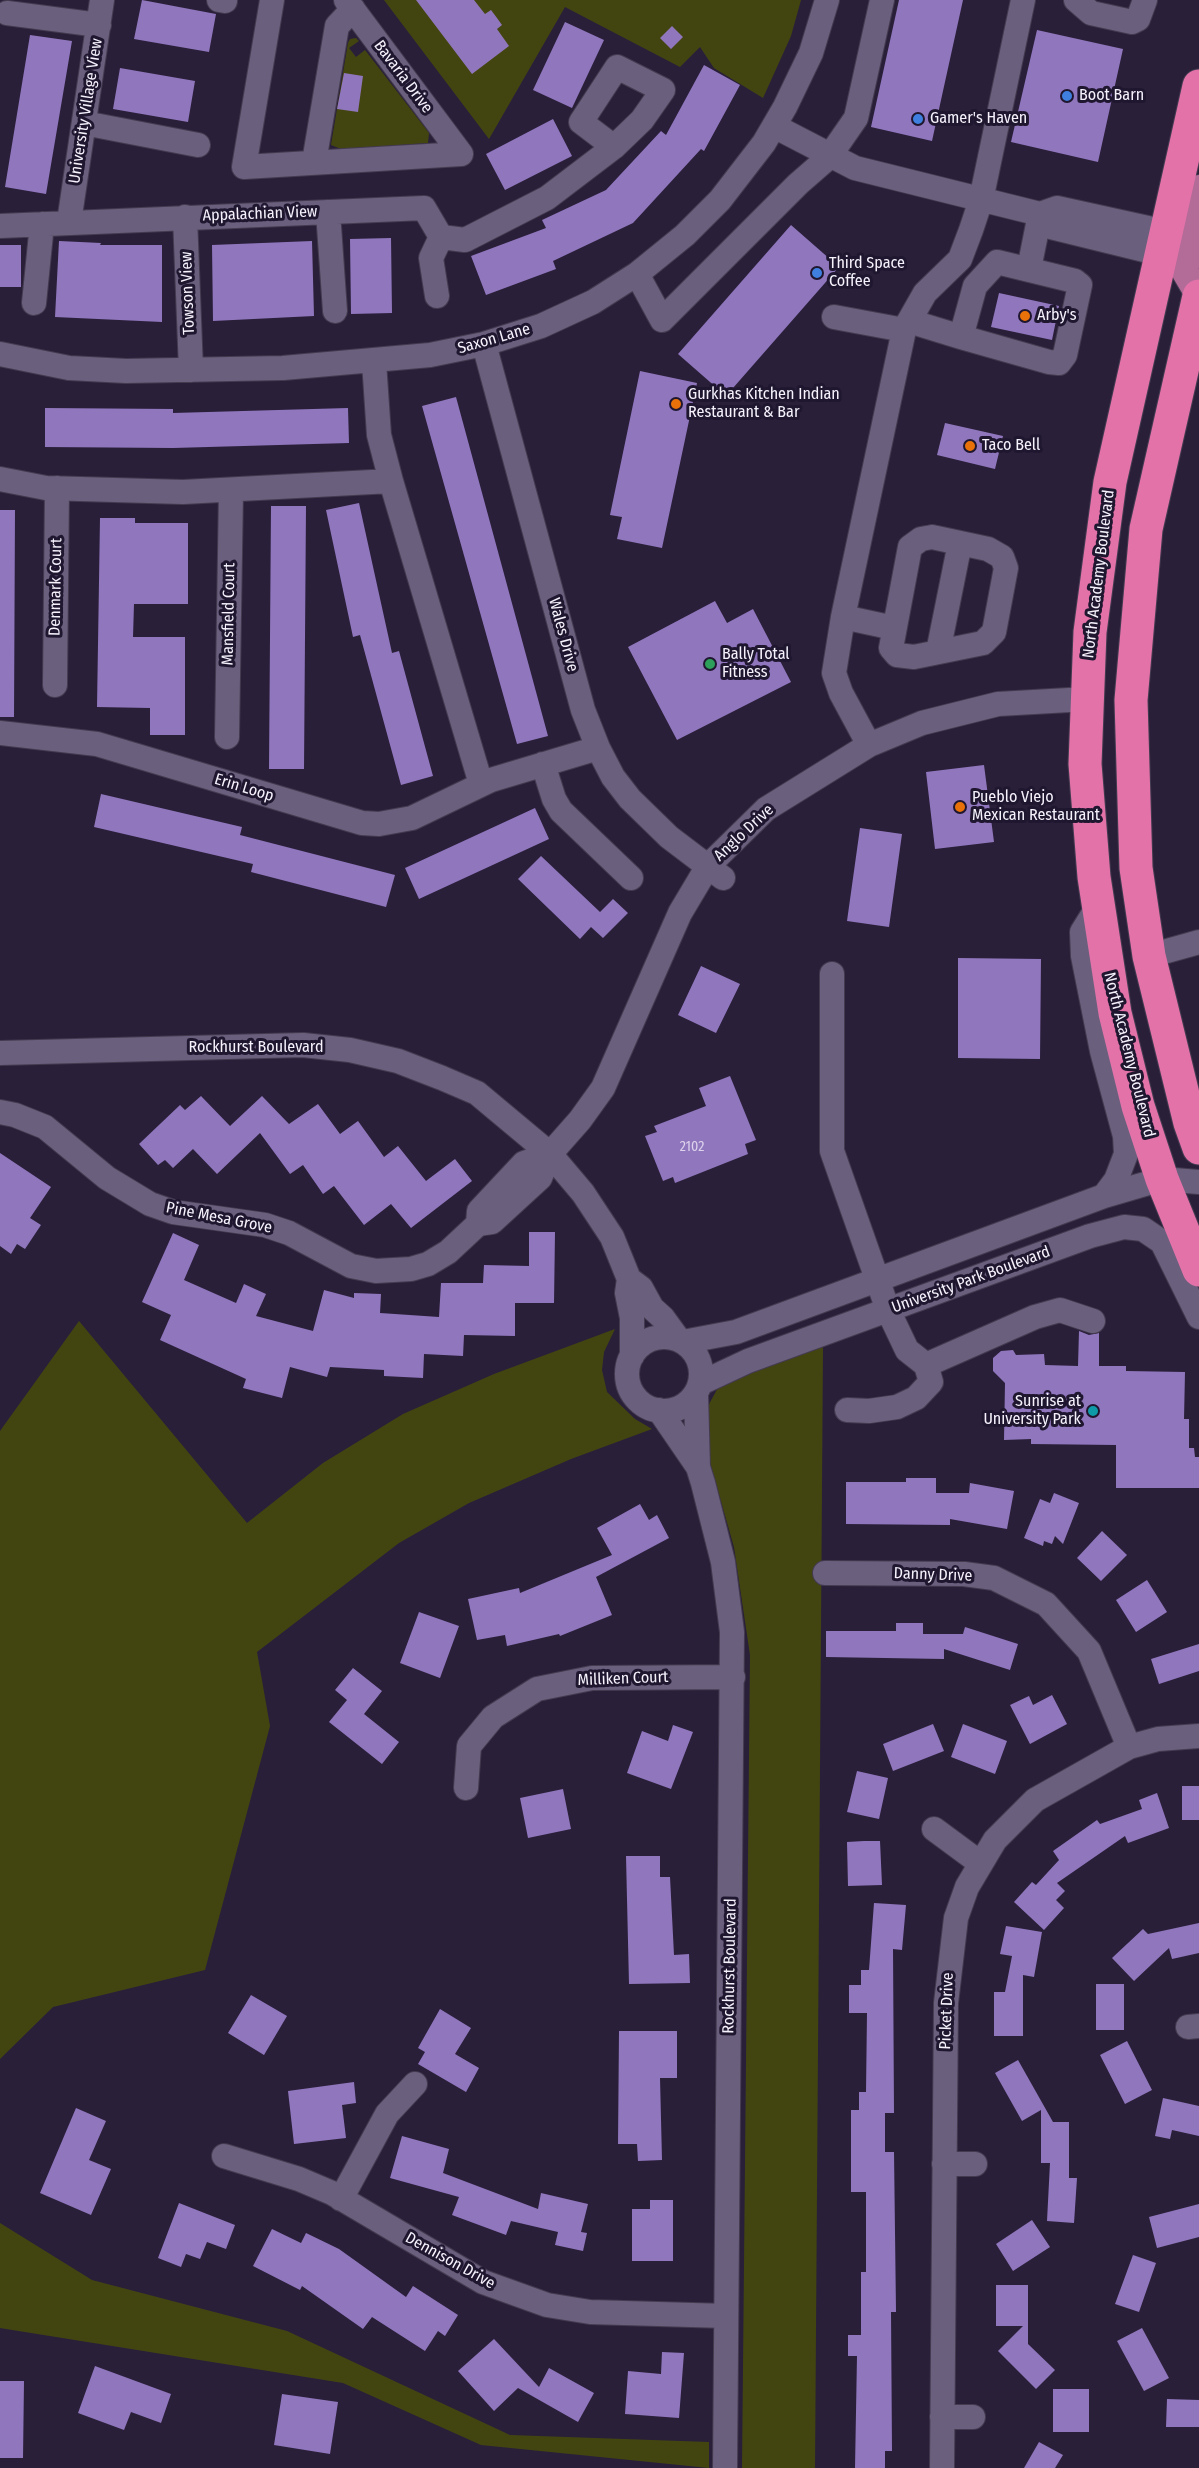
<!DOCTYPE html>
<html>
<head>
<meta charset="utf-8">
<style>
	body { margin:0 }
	canvas { display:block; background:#291f39 }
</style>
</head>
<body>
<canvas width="1199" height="2468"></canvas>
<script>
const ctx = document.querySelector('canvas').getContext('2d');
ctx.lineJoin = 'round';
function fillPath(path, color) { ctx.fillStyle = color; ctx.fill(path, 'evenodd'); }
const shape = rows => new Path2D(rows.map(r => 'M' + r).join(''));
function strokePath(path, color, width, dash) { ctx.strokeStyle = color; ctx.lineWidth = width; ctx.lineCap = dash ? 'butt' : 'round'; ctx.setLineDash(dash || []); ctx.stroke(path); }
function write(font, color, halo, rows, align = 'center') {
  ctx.font = font + ' "Fira Sans Condensed",sans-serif'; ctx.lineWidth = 6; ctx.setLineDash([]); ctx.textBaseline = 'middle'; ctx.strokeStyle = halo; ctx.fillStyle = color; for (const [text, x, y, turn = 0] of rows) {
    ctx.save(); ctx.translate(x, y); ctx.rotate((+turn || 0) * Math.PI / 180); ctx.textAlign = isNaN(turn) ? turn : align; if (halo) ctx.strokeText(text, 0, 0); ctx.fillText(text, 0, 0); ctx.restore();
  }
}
fillPath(shape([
	[384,0,801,0,791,36,763,98,714,68,700,47,680,67,565,7,489,139],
	[356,38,359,41,349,48,356,57,365,50,429,133,428,143,341,149,331,145,348,43,350,39],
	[79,1321,247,1523,323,1463,403,1414,494,1374,615,1329,604,1352,602,1370,607,1392,635,1419,652,1429,571,1459,469,1503,399,1543,257,1652,270,1726,205,1970,53,2007,0,2059,0,1431],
	[823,1345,815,2468,742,2468,750,1655,734,1547,703,1438,702,1417,720,1384],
	[0,2223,92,2280,287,2331,510,2435,709,2442,709,2468,481,2445,343,2383,0,2328]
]), '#434510');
fillPath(shape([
	[142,0,216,14,209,52,134,39],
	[416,0,474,0,485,14,491,10,497,18,502,25,497,29,509,46,472,74],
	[899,0,963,0,932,141,871,127],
	[565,22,604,40,572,108,533,90],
	[672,26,683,37,671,49,660,38],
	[1037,30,1123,49,1098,162,1011,142],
	[30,35,72,41,46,194,5,187],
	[704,65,740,85,704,151,701,149,633,223,553,261,556,269,486,295,471,256,546,228,542,220,606,190,661,131,666,135],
	[120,68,195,81,188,122,113,109],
	[344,73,363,76,358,112,337,109],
	[553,119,572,156,505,190,486,154],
	[791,225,839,267,726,396,678,354],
	[391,238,392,313,351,314,350,239],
	[59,241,101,243,100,245,162,245,162,322,55,317],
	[312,241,314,316,213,321,212,245],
	[0,245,21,245,21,287,0,287],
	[999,293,1059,306,1052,340,991,327],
	[640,371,697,383,662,548,617,539,622,517,610,515],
	[456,397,548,736,517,744,422,406],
	[45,408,173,409,173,413,348,408,349,443,173,448,45,447],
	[945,423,1003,436,995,469,937,455],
	[359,503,392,653,399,651,433,776,401,785,360,635,353,637,326,510],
	[271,506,306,506,304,769,269,769],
	[0,510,15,510,14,717,0,717],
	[100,518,135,518,135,523,188,523,188,604,134,604,133,637,185,637,185,735,150,735,150,708,97,707],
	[715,601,727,623,753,609,791,682,677,740,628,647],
	[984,765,994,842,935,849,926,772],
	[101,794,242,827,240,835,395,875,386,907,251,872,253,864,94,827],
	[535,808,549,839,419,899,405,868],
	[860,828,902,834,889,927,847,921],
	[541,856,600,912,613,899,628,913,603,938,591,927,580,939,518,879],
	[958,958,1041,959,1040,1059,958,1058],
	[701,966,740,984,716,1033,678,1015],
	[730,1076,756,1140,745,1144,748,1154,675,1183,673,1177,663,1181,645,1136,657,1132,654,1126,706,1106,699,1088],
	[201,1096,230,1126,262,1096,289,1124,318,1104,340,1134,358,1121,384,1157,398,1146,426,1181,455,1159,472,1181,411,1228,391,1204,364,1225,334,1186,323,1194,303,1165,290,1174,260,1133,217,1174,193,1149,173,1168,165,1160,158,1165,139,1144,180,1105,185,1110],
	[0,1153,51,1187,30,1218,41,1225,25,1249,17,1244,11,1254,0,1246],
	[529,1232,555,1232,554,1303,515,1303,515,1336,464,1335,463,1356,424,1354,423,1378,384,1376,384,1370,330,1367,327,1377,290,1367,282,1398,243,1388,246,1379,160,1340,171,1315,142,1302,173,1233,199,1245,184,1280,236,1303,244,1284,266,1294,256,1316,313,1331,324,1290,354,1298,354,1293,381,1294,380,1313,439,1317,441,1283,483,1283,484,1265,529,1266],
	[1079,1331,1089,1335,1099,1333,1099,1366,1126,1366,1126,1371,1185,1372,1184,1419,1189,1419,1189,1448,1194,1448,1195,1457,1199,1457,1199,1488,1116,1488,1116,1445,1031,1444,1031,1439,1004,1440,1005,1383,993,1371,993,1358,1001,1351,1013,1350,1016,1355,1044,1354,1045,1365,1078,1366],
	[906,1478,936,1478,936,1493,969,1493,970,1483,1014,1491,1007,1529,950,1519,950,1525,846,1524,846,1482,906,1482],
	[1054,1493,1079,1503,1063,1544,1055,1536,1052,1544,1044,1541,1043,1546,1024,1538,1040,1499,1050,1503],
	[640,1504,649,1520,657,1515,669,1538,596,1577,612,1615,560,1636,559,1634,507,1646,505,1635,477,1640,468,1599,519,1588,520,1593,612,1555,597,1528],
	[1102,1531,1127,1555,1101,1581,1077,1558],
	[1147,1580,1167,1612,1136,1632,1116,1600],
	[419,1612,459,1626,440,1678,400,1663],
	[896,1623,923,1623,923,1634,963,1634,965,1627,1018,1644,1010,1670,944,1649,944,1659,826,1657,826,1631,896,1631],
	[1199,1644,1199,1671,1159,1684,1151,1659],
	[353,1668,382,1691,364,1714,399,1742,382,1764,329,1722,347,1700,335,1690],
	[1052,1695,1067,1724,1030,1744,1010,1705,1029,1696,1033,1705],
	[933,1724,944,1751,893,1771,883,1744],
	[963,1724,1007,1741,995,1774,951,1757],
	[673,1725,693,1732,671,1789,627,1773,642,1731,668,1741],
	[857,1771,888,1778,879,1819,847,1812],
	[1182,1786,1199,1786,1199,1820,1182,1820],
	[563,1789,571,1829,528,1838,520,1798],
	[1157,1793,1169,1828,1128,1843,1125,1836,1057,1883,1065,1891,1056,1900,1064,1908,1044,1930,1014,1902,1032,1882,1036,1885,1059,1860,1053,1851,1097,1820,1100,1824,1142,1809,1139,1800],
	[864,1841,880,1841,882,1885,848,1886,847,1842],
	[626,1856,660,1856,660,1877,670,1877,674,1955,689,1954,690,1983,629,1984],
	[874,1903,906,1905,902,1950,893,1949,894,2113,885,2113,885,2152,894,2152,896,2312,891,2312,892,2451,885,2451,885,2468,855,2468,857,2356,848,2356,848,2335,861,2335,861,2272,866,2272,866,2192,851,2192,851,2110,859,2110,859,2092,866,2092,867,2013,849,2013,849,1985,861,1985,861,1970,869,1970],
	[1199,1923,1199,1953,1172,1959,1169,1948,1134,1981,1112,1958,1143,1929,1148,1934],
	[1006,1926,1042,1932,1034,1977,1023,1975,1023,2036,994,2036,994,1992,1005,1992,1012,1956,1000,1954],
	[1096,1984,1124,1984,1124,2030,1096,2030],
	[251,1995,287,2016,264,2055,228,2033],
	[440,2009,471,2028,455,2054,479,2068,466,2092,418,2064,425,2052,418,2048],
	[619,2031,677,2031,677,2078,660,2078,662,2160,638,2161,637,2144,618,2144],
	[1127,2041,1152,2090,1125,2104,1100,2055],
	[1018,2060,1053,2122,1069,2122,1069,2178,1077,2178,1074,2223,1047,2221,1050,2163,1041,2163,1041,2110,1022,2121,995,2073],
	[354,2082,356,2103,342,2105,346,2138,294,2144,288,2091],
	[1163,2098,1199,2106,1199,2136,1172,2130,1170,2139,1155,2136],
	[76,2108,106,2121,89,2160,111,2169,91,2215,40,2193],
	[402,2136,449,2149,443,2173,538,2209,541,2193,588,2204,581,2232,587,2233,583,2251,555,2245,558,2232,511,2221,506,2235,452,2215,459,2197,390,2178],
	[650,2200,673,2200,673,2261,632,2261,632,2209,650,2209],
	[179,2203,235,2225,226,2249,207,2242,200,2259,186,2254,181,2267,158,2258],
	[1199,2204,1199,2237,1157,2248,1149,2217],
	[1032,2220,1050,2247,1013,2271,996,2244],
	[272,2229,301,2243,306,2233,339,2249,406,2297,413,2286,458,2315,445,2336,438,2331,425,2351,372,2317,363,2329,302,2286,300,2290,253,2266],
	[1133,2255,1156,2263,1139,2312,1115,2304],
	[996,2285,1028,2285,1028,2344,1055,2370,1036,2389,998,2351,1023,2326,996,2326],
	[1142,2328,1169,2378,1144,2391,1117,2341],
	[494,2339,539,2387,549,2368,594,2393,578,2422,518,2388,494,2411,458,2371],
	[662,2352,684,2353,679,2418,625,2414,628,2371,661,2374],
	[95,2366,171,2394,161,2423,131,2412,124,2430,78,2413],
	[0,2381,24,2381,23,2458,0,2458],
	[1053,2389,1089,2389,1089,2432,1053,2432],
	[282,2394,338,2402,330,2454,274,2445],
	[1167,2399,1199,2400,1199,2427,1166,2427],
	[1039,2442,1063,2455,1055,2468,1024,2468]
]), '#9076bd');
const minor = shape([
	[219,0,225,1],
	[272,0,244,167,461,154],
	[346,0,461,154],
	[1076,0,1091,13,1132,22,1138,19,1145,0],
	[7,13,99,25],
	[84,123,198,145],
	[774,126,855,168,1040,214,1057,208,1166,232],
	[314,162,337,26,353,9],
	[328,212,335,311],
	[1040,214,1051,227,1161,254],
	[185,217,191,370],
	[69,222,102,0],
	[0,226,424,208,441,237,431,258,437,296],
	[441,237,465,240,547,198,614,147,642,120,663,90,617,67,581,122,614,147],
	[1029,269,1040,214],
	[637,274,662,320,798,184,829,157,856,118,882,0],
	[34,303,42,224],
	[834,317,904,330],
	[909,321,961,337,1049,362,1059,363,1065,355,1080,285,1075,281,997,262,975,286,961,337],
	[484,344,583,710,598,748,613,777,630,799,669,837,723,878],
	[0,354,69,368,126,371,283,368,430,355,484,344,541,326,593,302,637,274,685,235,720,200,764,143,785,107,811,53,827,0],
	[374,362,379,435,391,481],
	[0,479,46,488,183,492,391,481,481,784],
	[932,537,988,549,1002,557,1006,568,994,632,983,643,914,657,897,655,891,648,910,547,921,539,932,537],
	[843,617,894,628],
	[938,652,960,543],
	[55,685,57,488],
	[0,733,97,744,362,823,379,824,412,818,491,780,598,748],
	[227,737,231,491],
	[869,745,841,693,834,673,843,617,904,330,925,293,960,259,971,230,981,200,1023,0],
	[543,764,554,799,561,811,631,878],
	[1149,956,1199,942],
	[832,974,832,1151,888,1310,907,1350,926,1365,1035,1317,1060,1310,1093,1321],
	[0,1053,303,1045,350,1050,398,1061,442,1078,477,1093,550,1154,583,1193,612,1237,629,1279,641,1288,652,1308,663,1318,679,1340],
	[0,1112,15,1115,45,1127,107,1178,150,1204,173,1212,265,1225,289,1233,351,1266,376,1271,411,1269,428,1264,448,1252,478,1224,479,1211,524,1163,550,1154],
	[1104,1196,1162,1179,1199,1182],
	[478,1224,492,1222,540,1178,550,1154,580,1120,603,1088,680,913,708,866,766,809,869,745,922,723,998,704,1087,699],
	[629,1279,627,1293,632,1318,632,1356],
	'627 1374a37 37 0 1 1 74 0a37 37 0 1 1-74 0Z',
	[683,1342,736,1332,1104,1196,1116,1180,1126,1154,1125,1136,1102,1051,1083,956,1082,932,1097,908],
	[701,1383,748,1361,1090,1236,1124,1227,1143,1229,1162,1242,1199,1317],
	[696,1394,698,1467],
	[659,1410,698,1467,703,1483,723,1562,732,1632,725,2468],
	[847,1410,869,1411,897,1407,916,1398,931,1382,926,1365],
	[825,1573,964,1574,994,1578,1046,1604,1089,1651,1129,1747],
	[466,1788,469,1746,493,1717,537,1689,592,1678,733,1677],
	[934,1829,980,1863],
	[1188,2027,1199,2026],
	[224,2156,299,2179,332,2193,483,2282,547,2305,590,2312,726,2316],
	[944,2164,975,2164],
	[341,2199,387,2114,415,2084],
	[942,2417,973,2417],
	[942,2468,946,2003,956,1918,967,1887,995,1840,1035,1800,1129,1747,1158,1739,1199,1736]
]);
const major = shape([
	[1199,190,1184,257,1186,270,1199,292]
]);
const highway = shape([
	[1199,86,1110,482,1090,632,1085,764,1094,877,1115,1013,1138,1106,1162,1179,1199,1270],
	[1199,296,1146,529,1131,700,1136,868,1149,956,1190,1123,1199,1148]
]);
strokePath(minor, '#443b50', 26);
strokePath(major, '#443b50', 32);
strokePath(highway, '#443b50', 35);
strokePath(minor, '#6a607e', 24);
strokePath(major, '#b36b98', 30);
strokePath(highway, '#e372a9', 33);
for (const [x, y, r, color] of [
	[1067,96,6,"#3f7fe0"],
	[918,119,6,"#3f7fe0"],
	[817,273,6,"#3f7fe0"],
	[1025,316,6,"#e8710a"],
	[676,404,6,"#e8710a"],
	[970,446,6,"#e8710a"],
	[710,664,6,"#2e9e5b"],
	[960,807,6,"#e8710a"],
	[1093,1411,6,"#0f9aa8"]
]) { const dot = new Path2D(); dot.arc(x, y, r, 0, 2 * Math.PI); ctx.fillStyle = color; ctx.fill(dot); strokePath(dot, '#1f162f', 2); }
write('14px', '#dcd3ec', null, [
	["2102",692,1147]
]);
write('16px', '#f5f2fc', '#1f162f', [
	["Bavaria Drive",403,77,53],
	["University Village View",86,111,-81],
	["Appalachian View",260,214,-2],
	["Towson View",188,293,-92],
	["Saxon Lane",494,339,-16],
	["North Academy Boulevard",1099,574,-83],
	["Denmark Court",56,587,-89],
	["Mansfield Court",229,614,-89],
	["Wales Drive",563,635,75],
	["Erin Loop",244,788,17],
	["Anglo Drive",744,833,-43],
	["Rockhurst Boulevard",256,1048],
	["North Academy Boulevard",1129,1055,76],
	["Pine Mesa Grove",219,1218,11],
	["University Park Boulevard",971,1280,-20],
	["Danny Drive",933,1575,2],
	["Milliken Court",623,1679,-2],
	["Rockhurst Boulevard",730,1966,-89],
	["Picket Drive",947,2011,-88],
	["Dennison Drive",450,2261,29]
]);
write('16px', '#f5f2fc', '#1f162f', [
	["Boot Barn",1079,96],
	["Gamer's Haven",930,119],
	["Third Space",829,264],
	["Coffee",829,282],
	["Arby's",1037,316],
	["Gurkhas Kitchen Indian",688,395],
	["Restaurant & Bar",688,413],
	["Taco Bell",982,446],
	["Bally Total",722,655],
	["Fitness",722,673],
	["Pueblo Viejo",972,798],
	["Mexican Restaurant",972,816],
	["Sunrise at",1081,1402,"right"],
	["University Park",1081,1420,"right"]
], 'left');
</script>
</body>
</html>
